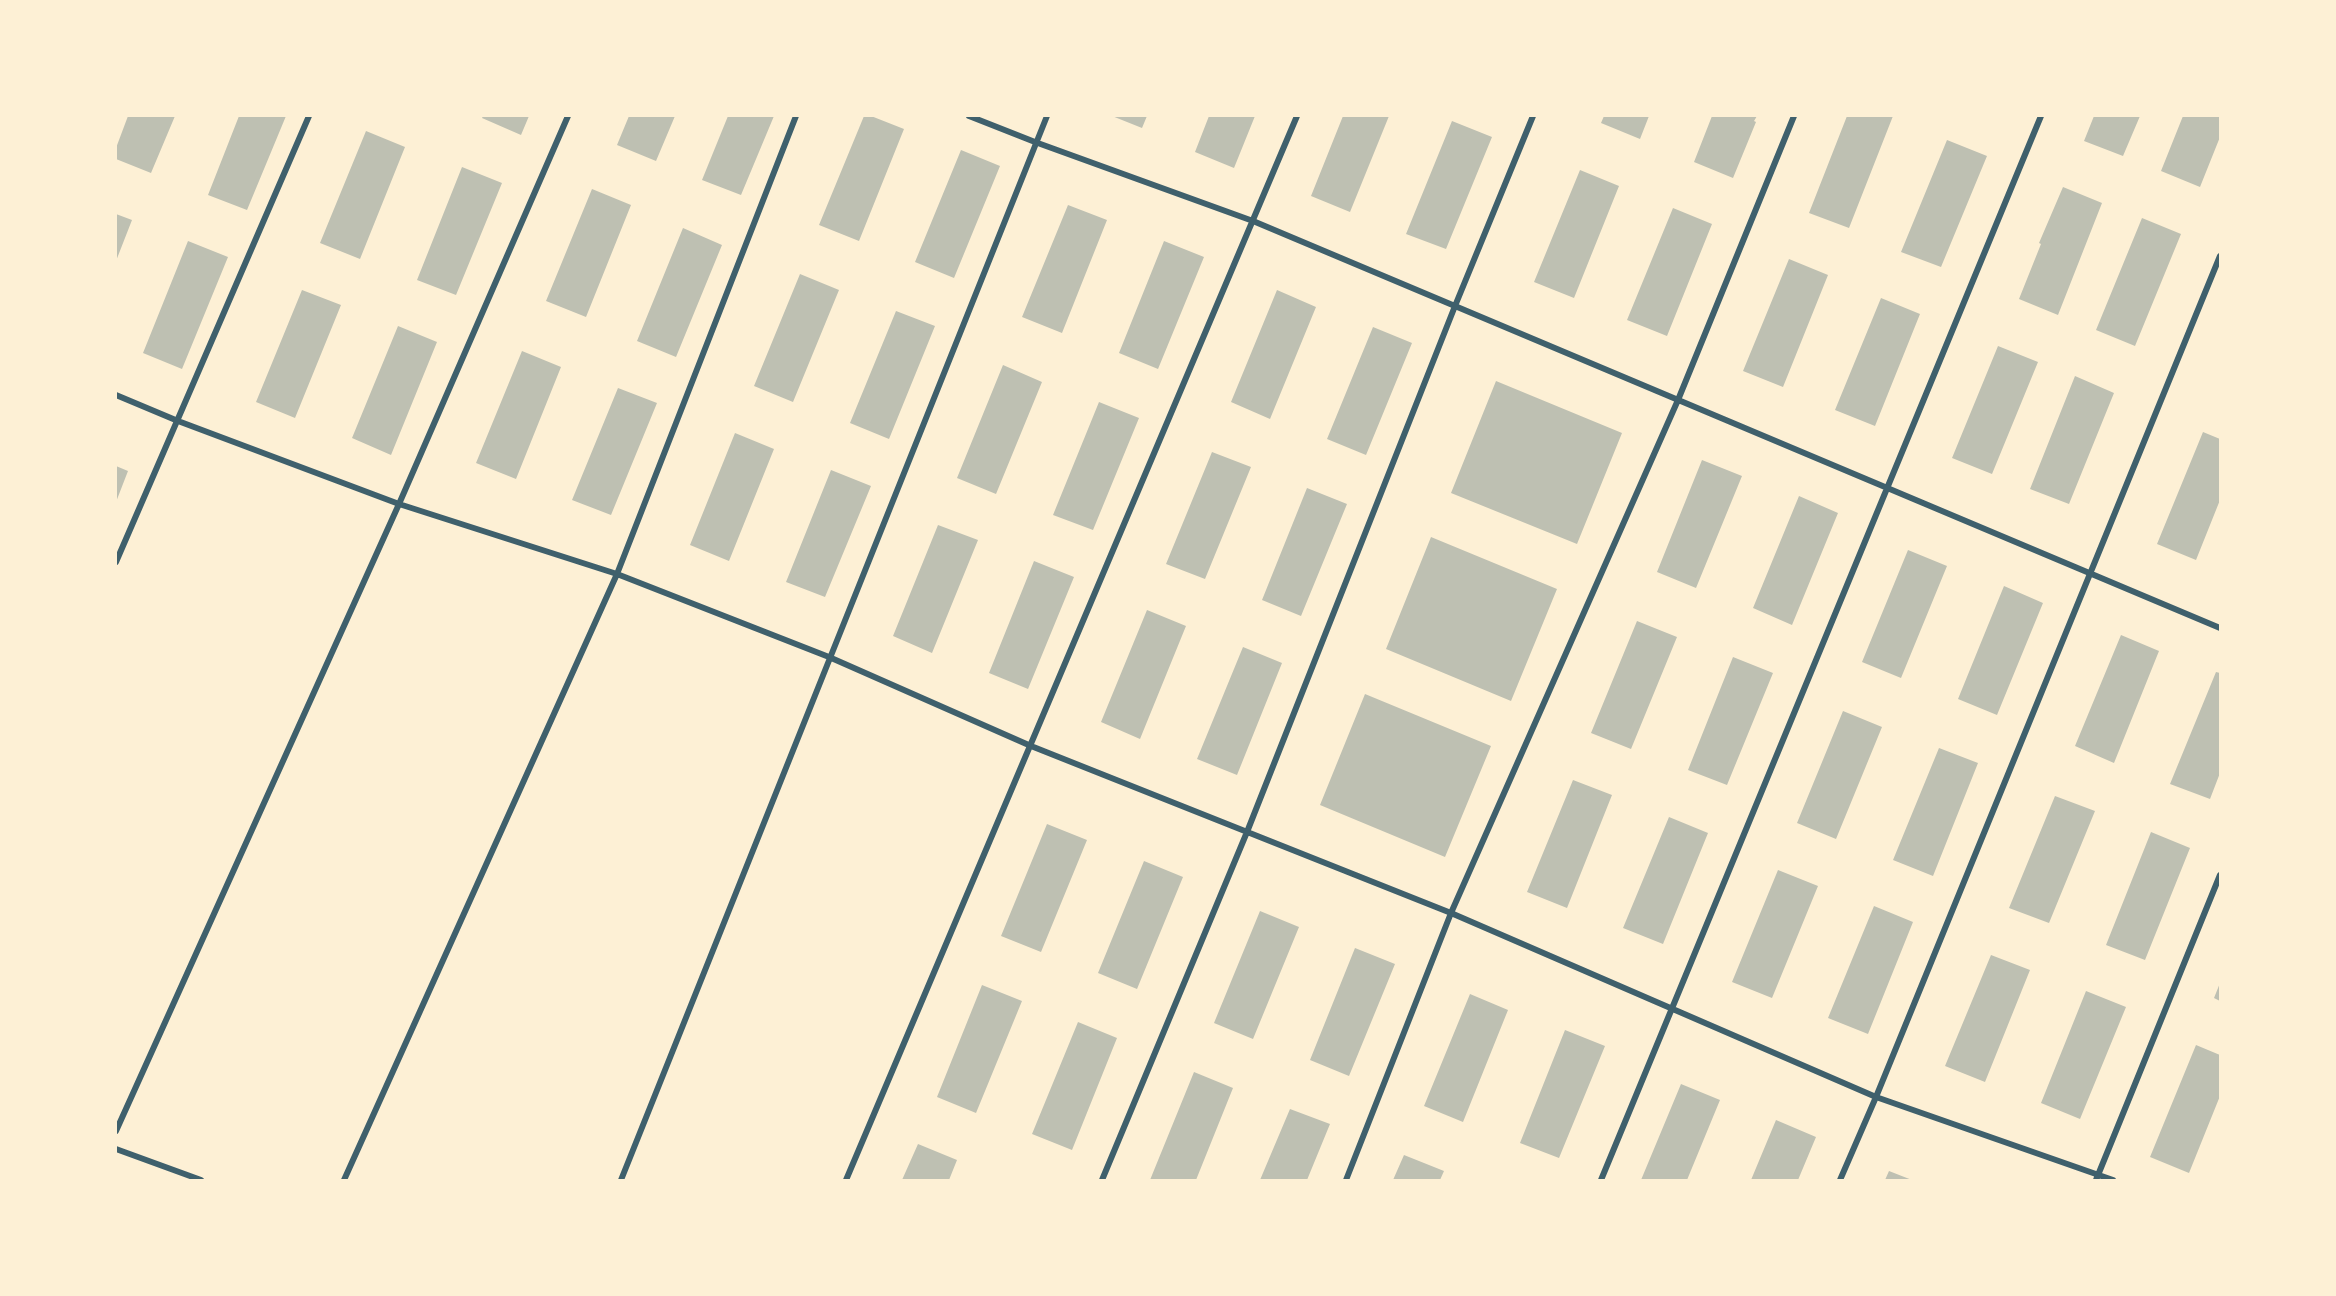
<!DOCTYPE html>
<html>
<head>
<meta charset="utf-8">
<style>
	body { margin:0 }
	#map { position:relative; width:2336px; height:1296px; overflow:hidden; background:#fdf0d5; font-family:"Fira Sans",sans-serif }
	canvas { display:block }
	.frame { position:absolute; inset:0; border:117px solid #fdf0d5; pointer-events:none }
</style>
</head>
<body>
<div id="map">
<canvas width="2336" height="1296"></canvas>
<div class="frame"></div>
</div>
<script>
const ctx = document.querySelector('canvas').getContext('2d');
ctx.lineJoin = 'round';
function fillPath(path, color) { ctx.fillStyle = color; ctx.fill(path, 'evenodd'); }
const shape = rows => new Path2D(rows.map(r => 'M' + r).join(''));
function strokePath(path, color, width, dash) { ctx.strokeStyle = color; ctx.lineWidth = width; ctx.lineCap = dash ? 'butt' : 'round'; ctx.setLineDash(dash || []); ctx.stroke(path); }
fillPath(shape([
	[128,116,175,116,151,173,116,159,116,148],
	[239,116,286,116,247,210,208,195],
	[483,116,529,116,521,135,482,118],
	[629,116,675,116,656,161,617,145],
	[728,116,774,116,741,195,702,180],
	[864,116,871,116,904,129,859,241,819,225],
	[1112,116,1147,116,1142,128],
	[1209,116,1255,116,1234,168,1195,152],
	[1343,116,1389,116,1350,212,1311,196],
	[1604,116,1649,116,1640,139,1601,123],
	[1712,116,1757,116,1754,121,1756,122,1733,178,1694,162],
	[1847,116,1893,116,1849,228,1809,213],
	[2094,116,2140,116,2123,156,2084,141],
	[2183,116,2220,116,2220,137,2200,187,2161,171],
	[1452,121,1492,137,1446,249,1406,234],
	[366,131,405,147,360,259,320,243],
	[1947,140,1987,156,1941,267,1901,252],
	[961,150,1000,166,954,278,915,262],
	[462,167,502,183,456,295,417,280],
	[1580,170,1619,186,1574,298,1534,282],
	[2063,187,2102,203,2058,315,2019,299,2041,244,2039,243],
	[592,189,631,205,586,317,546,301],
	[1068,205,1107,220,1062,333,1022,317],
	[1673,208,1712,224,1667,336,1627,320],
	[116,214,132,220,116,261],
	[2142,218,2181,234,2135,346,2096,330],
	[683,228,722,245,676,357,637,341],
	[188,241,228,257,182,369,143,353],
	[1164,241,1204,257,1158,369,1119,353],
	[1789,259,1828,275,1783,387,1743,371],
	[800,274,839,290,793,402,754,386],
	[302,290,341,305,295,418,256,402],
	[1277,290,1316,307,1270,419,1231,402],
	[1881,298,1920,314,1875,426,1835,410],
	[896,311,935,326,889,439,850,423],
	[398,326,437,342,391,455,352,438],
	[1373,327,1412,343,1366,455,1327,439],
	[1998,346,2038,362,1992,474,1952,458],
	[522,351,561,367,516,479,476,463],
	[1003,365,1042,382,996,494,957,478],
	[2075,376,2114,393,2069,504,2030,489],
	[1496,381,1622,433,1577,544,1451,493],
	[618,388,657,403,611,515,572,500],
	[1099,402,1139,418,1093,530,1053,515],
	[2203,432,2220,439,2220,500,2196,560,2157,544],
	[735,433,774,449,729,561,690,545],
	[1212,452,1251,467,1205,579,1166,564],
	[1702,460,1742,476,1696,588,1657,572],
	[116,466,128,471,116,502],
	[831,470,871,486,825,597,786,582],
	[1307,488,1347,504,1301,616,1262,600],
	[1799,496,1838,513,1792,625,1753,608],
	[938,525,978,540,932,653,893,636],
	[1431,537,1557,589,1511,701,1386,649],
	[1908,550,1947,566,1901,678,1862,662],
	[1034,561,1074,577,1028,689,989,673],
	[2004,586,2043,603,1997,715,1958,699],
	[1147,610,1186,626,1140,739,1101,722],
	[1637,621,1677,637,1631,749,1591,733],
	[2121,635,2159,651,2114,763,2075,746],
	[1243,647,1282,663,1237,775,1197,759],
	[1733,657,1773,673,1727,785,1688,770],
	[2216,672,2220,673,2220,773,2210,799,2170,784],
	[1365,694,1491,746,1445,857,1320,805],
	[1843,711,1882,727,1836,839,1797,823],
	[1939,748,1978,763,1933,876,1893,860],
	[1573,780,1612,795,1567,908,1527,892],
	[2055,796,2095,811,2049,923,2009,908],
	[1669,817,1708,833,1663,944,1623,928],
	[1047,824,1087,840,1041,952,1001,936],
	[2151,832,2190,848,2145,960,2106,945],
	[1144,861,1183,877,1137,989,1098,973],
	[1778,870,1818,886,1772,998,1732,982],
	[1874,906,1913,922,1868,1034,1828,1018],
	[1260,911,1299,927,1253,1039,1214,1023],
	[1355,948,1395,964,1349,1076,1310,1060],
	[1991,955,2030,970,1985,1082,1945,1066],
	[2220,983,2220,1001,2214,998],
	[982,985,1022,1001,976,1113,937,1097],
	[2086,991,2126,1007,2080,1119,2041,1103],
	[1470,994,1508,1010,1463,1122,1424,1106],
	[1078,1022,1117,1038,1072,1150,1032,1134],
	[1565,1030,1605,1046,1559,1158,1520,1143],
	[2196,1045,2220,1055,2220,1096,2189,1173,2150,1157],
	[1194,1072,1233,1088,1196,1180,1150,1180],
	[1681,1084,1720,1100,1687,1180,1641,1180],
	[1290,1109,1330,1124,1307,1180,1260,1180],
	[1776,1120,1816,1137,1798,1180,1751,1180],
	[918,1144,957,1160,949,1180,902,1180],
	[1404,1155,1444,1171,1440,1180,1393,1180],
	[1889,1171,1912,1180,1885,1180]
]), '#bec0b2');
strokePath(shape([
	[969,116,1035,142,1253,221,2220,628],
	[116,395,178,421,399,504,617,574,829,657,1031,746,1451,913,1876,1097,2113,1180],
	[116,562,309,116],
	[116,1131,399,504,568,116],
	[116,1149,201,1180],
	[344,1180,617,574,796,116],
	[621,1180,1047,116],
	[846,1180,1297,116],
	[1102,1180,1247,832,1455,306,1533,116],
	[1346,1180,1451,913,1678,400,1794,116],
	[1601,1180,2041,116],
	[1840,1180,1876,1097,2220,256],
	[2096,1180,2220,875]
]), '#3f606c', 6);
</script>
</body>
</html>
